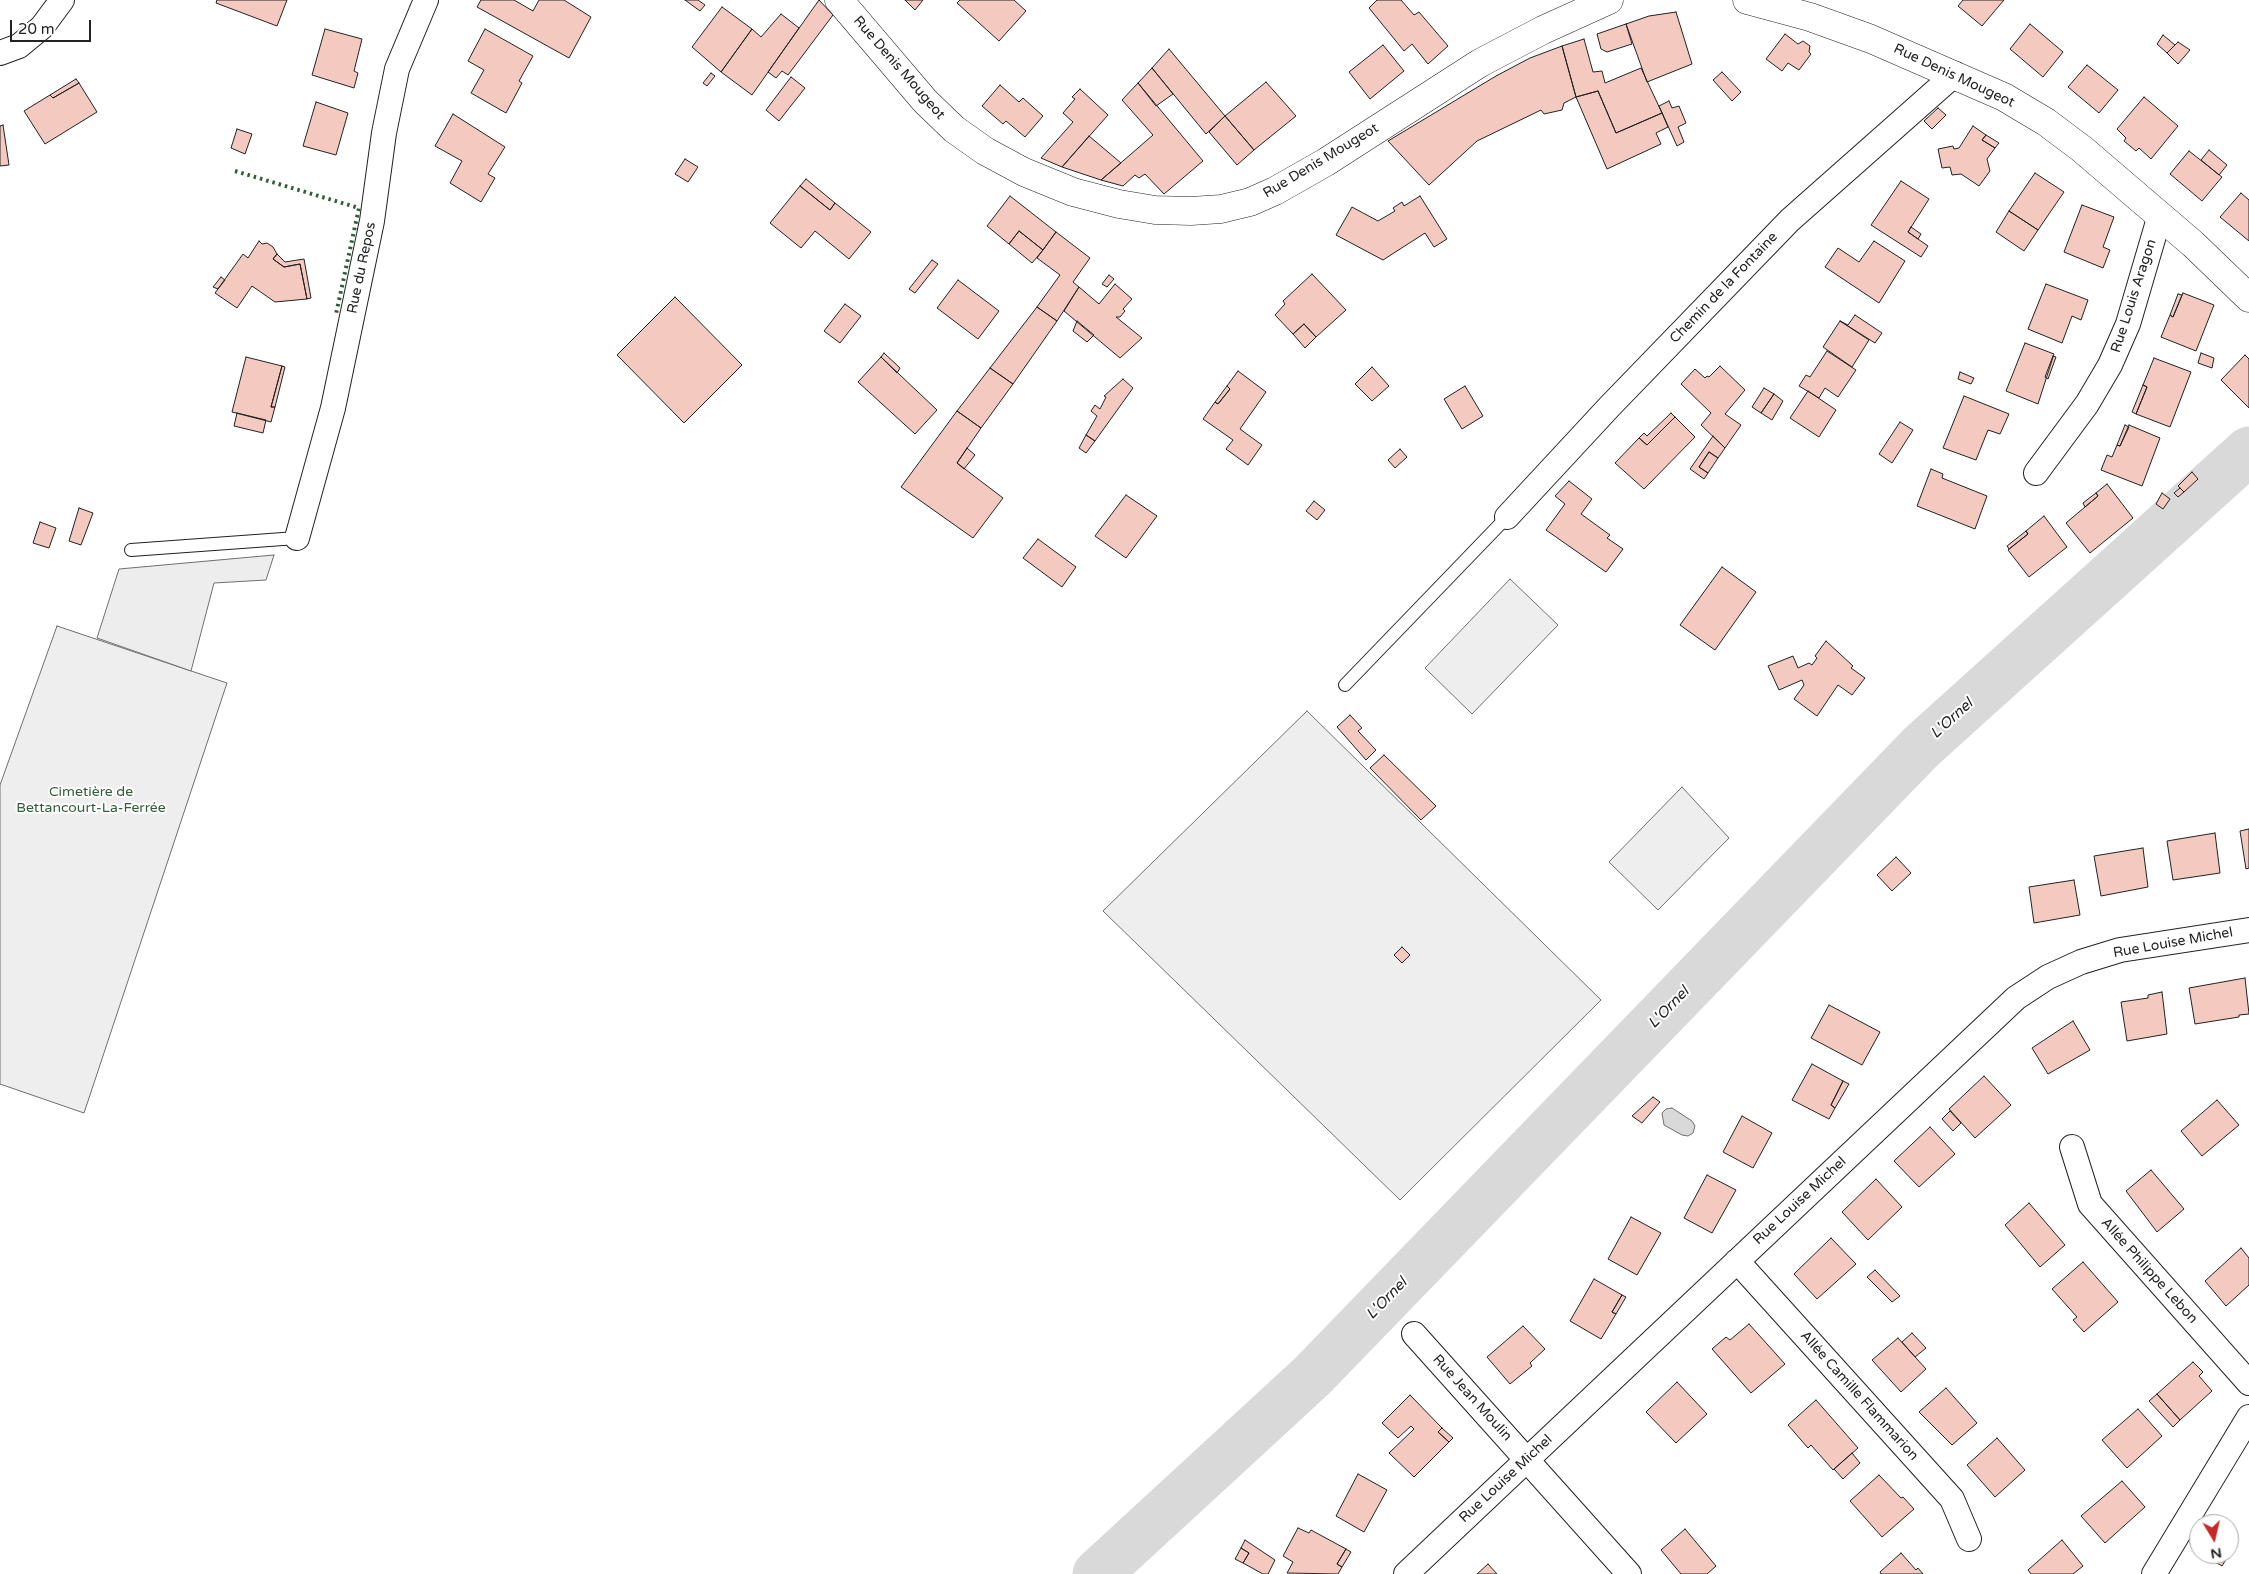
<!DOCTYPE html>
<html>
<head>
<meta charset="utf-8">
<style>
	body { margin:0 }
	#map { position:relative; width:2249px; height:1574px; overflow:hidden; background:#fff; font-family:"Varela Round",sans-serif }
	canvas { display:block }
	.north { position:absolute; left:2189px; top:1514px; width:50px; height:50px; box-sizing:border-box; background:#fff; border:1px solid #a7a7a7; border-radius:50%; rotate:171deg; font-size:14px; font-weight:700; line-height:20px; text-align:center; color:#222 }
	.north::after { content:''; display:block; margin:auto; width:18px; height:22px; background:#c62828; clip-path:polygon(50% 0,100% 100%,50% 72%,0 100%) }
	.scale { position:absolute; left:10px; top:20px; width:81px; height:22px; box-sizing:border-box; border:2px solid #222; border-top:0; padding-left:6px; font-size:15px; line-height:18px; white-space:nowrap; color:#222; -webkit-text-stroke:4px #fff; paint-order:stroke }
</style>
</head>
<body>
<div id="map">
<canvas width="2249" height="1574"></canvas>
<div class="north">N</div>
<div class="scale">20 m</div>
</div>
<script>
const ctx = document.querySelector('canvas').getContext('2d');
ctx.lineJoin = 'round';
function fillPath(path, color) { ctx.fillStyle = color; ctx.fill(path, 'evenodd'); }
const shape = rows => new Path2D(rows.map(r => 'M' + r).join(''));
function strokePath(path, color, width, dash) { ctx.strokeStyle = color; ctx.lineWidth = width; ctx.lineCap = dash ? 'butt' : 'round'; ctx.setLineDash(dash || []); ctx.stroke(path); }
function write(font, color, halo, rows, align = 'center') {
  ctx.font = font + ' "Varela Round",sans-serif'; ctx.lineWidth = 4; ctx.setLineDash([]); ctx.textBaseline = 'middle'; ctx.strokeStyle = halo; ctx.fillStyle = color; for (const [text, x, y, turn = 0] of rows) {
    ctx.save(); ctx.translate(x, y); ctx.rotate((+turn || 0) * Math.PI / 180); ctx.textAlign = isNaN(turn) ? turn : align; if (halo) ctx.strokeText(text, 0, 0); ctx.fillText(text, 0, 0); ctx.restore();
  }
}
const green = shape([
	[1510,579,1558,625,1472,714,1425,668,1510,579],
	[57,626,227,683,84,1113,0,1084,0,785,57,626],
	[1307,711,1601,1000,1400,1200,1103,911,1307,711],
	[1682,787,1729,838,1658,910,1609,862,1682,787]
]);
fillPath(green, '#eee');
strokePath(green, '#6f6f6f', 1);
const parking = shape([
	[274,555,266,580,214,583,191,671,97,638,119,569,274,555]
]);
fillPath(parking, '#ededed');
strokePath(parking, '#6f6f6f', 1);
const water = shape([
	[1672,1108,1692,1121,1695,1126,1693,1133,1688,1136,1682,1135,1664,1125,1662,1113,1666,1109,1672,1108]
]);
fillPath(water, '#d9d9d9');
strokePath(water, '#6f6f6f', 1);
strokePath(shape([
	[1097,1574,1312,1376,1921,747,2249,451]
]), '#d9d9d9', 49);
const building = shape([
	[217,0,287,0,277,26,216,3,217,0],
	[481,0,514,0,533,11,539,0,564,0,591,17,569,58,477,7,481,0],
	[685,0,698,0,705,5,700,11,685,0],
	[819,0,833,15,788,75,782,71,776,78,768,72,819,0],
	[905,0,923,0,915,10,905,0],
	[960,0,1014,0,1026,11,999,41,957,3,960,0],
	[1377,0,1401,0,1414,15,1419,12,1448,46,1428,64,1412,44,1404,51,1369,8,1377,0],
	[1963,0,2004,0,1982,26,1958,6,1963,0],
	[722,7,752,29,721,72,692,47,722,7],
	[1676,12,1692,64,1647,82,1626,24,1649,16,1676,12],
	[781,14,799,28,752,95,721,72,752,29,761,37,781,14],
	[1626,24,1632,44,1607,52,1601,49,1597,34,1626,24],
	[2030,24,2063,52,2043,77,2010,49,2030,24],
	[325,29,362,39,354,71,358,73,354,88,312,75,325,29],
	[485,29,533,56,519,81,522,83,506,113,471,93,484,70,468,61,485,29],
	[1785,34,1798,44,1803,41,1810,46,1809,52,1811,54,1799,70,1788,63,1782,71,1766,59,1785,34],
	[2163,35,2175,45,2167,53,2157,44,2163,35],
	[1584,39,1593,72,1602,71,1605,83,1641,68,1662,113,1616,133,1598,91,1576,97,1562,46,1584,39],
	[2178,42,2190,50,2178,64,2167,53,2178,42],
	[1383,45,1404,71,1370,99,1349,72,1383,45],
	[1562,46,1576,97,1564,103,1562,110,1544,114,1541,110,1477,141,1429,185,1388,141,1496,76,1530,58,1562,46],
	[1169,49,1225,116,1206,134,1152,68,1169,49],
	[2087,65,2118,90,2099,113,2068,87,2087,65],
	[1152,68,1173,94,1156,106,1138,83,1152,68],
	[1722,72,1741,92,1732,101,1713,80,1722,72],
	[711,73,715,76,707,86,703,83,711,73],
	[791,77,805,88,779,121,766,110,791,77],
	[76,79,79,83,53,98,50,95,76,79],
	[1266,82,1296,116,1254,150,1225,116,1266,82],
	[79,83,97,112,45,144,24,111,50,95,53,98,79,83],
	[1138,83,1203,161,1164,194,1145,174,1139,178,1135,175,1123,186,1101,180,1153,135,1122,100,1138,83],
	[1000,85,1019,102,1023,98,1043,116,1025,137,1006,121,1003,124,982,106,1000,85],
	[1080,89,1108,115,1062,167,1041,158,1073,122,1063,113,1075,99,1072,97,1080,89],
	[1598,91,1616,133,1662,113,1668,127,1656,133,1661,144,1607,169,1576,97,1598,91],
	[2144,97,2178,126,2151,159,2139,148,2136,151,2124,141,2126,138,2117,129,2144,97],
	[1669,101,1672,108,1679,106,1686,123,1678,127,1684,142,1677,146,1659,106,1669,101],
	[316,102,348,113,336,155,303,146,316,102],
	[1938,108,1946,115,1932,129,1924,121,1938,108],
	[453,114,505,147,488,174,495,178,481,202,450,183,462,161,435,146,453,114],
	[1225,116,1254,150,1237,165,1209,132,1225,116],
	[3,125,9,165,0,166,0,126,3,125],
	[1973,126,1986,135,1982,140,1995,148,1987,159,1990,171,1979,186,1961,174,1952,175,1950,167,1942,168,1938,149,1953,146,1954,149,1959,148,1973,126],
	[237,129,252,134,245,154,231,148,237,129],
	[1986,135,1999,143,1995,148,1982,140,1986,135],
	[1089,136,1121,163,1101,180,1062,167,1089,136],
	[2209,150,2227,165,2219,175,2201,160,2209,150],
	[2189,151,2222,177,2202,201,2170,174,2189,151],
	[685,159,698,167,688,182,675,174,685,159],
	[2035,173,2064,192,2038,230,2009,211,2035,173],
	[806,179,835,203,830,210,800,186,806,179],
	[1901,181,1929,199,1908,232,1928,246,1921,257,1871,225,1901,181],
	[800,186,830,210,835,203,871,232,849,259,815,231,801,248,770,223,800,186],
	[2241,193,2249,200,2249,241,2220,217,2241,193],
	[1010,196,1056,232,1043,250,1019,231,1009,244,987,226,1010,196],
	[1420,196,1447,239,1434,247,1425,233,1383,260,1336,235,1352,207,1378,221,1395,211,1393,208,1402,202,1404,206,1420,196],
	[2082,205,2114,217,2103,247,2110,250,2103,268,2064,252,2082,205],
	[2009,211,2038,230,2024,251,1996,232,2009,211],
	[1911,227,1921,234,1918,239,1908,232,1911,227],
	[1019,231,1043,250,1032,263,1009,244,1019,231],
	[1056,232,1090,258,1073,282,1079,287,1057,321,1037,307,1060,275,1037,258,1056,232],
	[259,241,262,244,267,243,273,247,277,254,273,259,284,267,300,264,307,299,275,302,252,286,237,308,215,293,243,254,248,258,259,241],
	[1874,241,1905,261,1879,303,1825,267,1838,248,1859,262,1874,241],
	[277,254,285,262,304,259,311,298,307,299,300,264,284,267,273,259,277,254],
	[932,260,938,264,915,293,909,289,932,260],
	[1312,274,1346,310,1316,337,1304,324,1293,334,1275,315,1285,304,1283,301,1312,274],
	[1109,275,1114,279,1107,287,1102,284,1109,275],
	[221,277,225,280,218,289,213,287,221,277],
	[958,280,999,311,978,339,937,308,958,280],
	[1115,284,1132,299,1123,309,1125,311,1120,317,1116,317,1142,338,1120,358,1064,311,1079,287,1099,304,1115,284],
	[2046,284,2088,300,2081,320,2072,316,2062,343,2028,329,2046,284],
	[2183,293,2214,305,2196,351,2161,337,2170,315,2173,317,2183,293],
	[2178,294,2182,295,2173,317,2170,315,2178,294],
	[675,297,742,365,684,423,617,355,675,297],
	[845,304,861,316,840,343,824,331,845,304],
	[1037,307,1057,321,1013,384,990,368,1037,307],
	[1855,315,1882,333,1875,343,1840,321,1848,325,1855,315],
	[1077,321,1094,335,1087,342,1073,331,1077,321],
	[1840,321,1869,340,1852,367,1823,347,1840,321],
	[1304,324,1316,337,1305,348,1293,334,1304,324],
	[2025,343,2054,354,2038,404,2006,391,2025,343],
	[1827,351,1856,370,1838,397,1825,388,1819,398,1799,386,1806,375,1810,377,1827,351],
	[884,353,900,368,897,373,881,357,884,353],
	[2201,353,2214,358,2212,368,2198,363,2201,353],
	[2245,355,2249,359,2249,408,2221,380,2245,355],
	[2053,356,2056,357,2048,379,2045,377,2053,356],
	[246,357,282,366,271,407,275,407,271,422,232,412,246,357],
	[881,357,937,410,915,434,858,382,881,357],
	[2154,358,2191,372,2170,427,2136,414,2147,387,2143,385,2154,358],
	[282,366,285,367,275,407,271,407,282,366],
	[1720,366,1745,390,1725,414,1741,425,1725,448,1701,425,1711,413,1681,384,1695,369,1705,378,1707,376,1709,377,1720,366],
	[1372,367,1389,386,1372,401,1355,384,1372,367],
	[990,368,1013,384,981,428,957,411,990,368],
	[1238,371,1266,392,1240,429,1262,445,1248,465,1226,449,1233,440,1203,419,1215,402,1218,404,1230,389,1227,386,1238,371],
	[1960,372,1974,378,1971,384,1958,379,1960,372],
	[1123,379,1133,388,1095,441,1086,435,1097,416,1091,411,1095,405,1100,409,1106,397,1104,396,1123,379],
	[2143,385,2147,387,2136,414,2132,412,2143,385],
	[1227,386,1230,389,1218,404,1215,402,1227,386],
	[1465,386,1483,416,1462,429,1444,399,1465,386],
	[1764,388,1774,394,1761,413,1752,407,1764,388],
	[1808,391,1836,410,1819,437,1790,418,1808,391],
	[1774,394,1783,401,1772,420,1761,413,1774,394],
	[1964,396,2009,414,2000,434,1988,430,1976,460,1943,448,1964,396],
	[957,411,981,428,957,463,1003,498,973,538,901,487,957,411],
	[237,413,266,420,263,433,234,426,237,413],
	[1671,413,1675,417,1647,445,1639,438,1644,433,1647,436,1671,413],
	[1675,417,1695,437,1644,489,1615,463,1639,438,1647,445,1675,417],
	[1900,422,1913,430,1892,463,1879,454,1900,422],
	[2125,425,2129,427,2120,446,2117,445,2125,425],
	[2129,425,2160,438,2142,486,2101,470,2107,455,2112,457,2117,445,2120,446,2129,425],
	[1086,435,1095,441,1086,453,1079,448,1086,435],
	[1713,436,1725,448,1718,458,1709,452,1699,467,1708,473,1704,479,1690,469,1713,436],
	[967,448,975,455,964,469,957,463,967,448],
	[1400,449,1407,457,1395,468,1388,460,1400,449],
	[1709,452,1718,458,1708,473,1699,467,1709,452],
	[1931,469,1943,474,1942,478,1987,496,1975,529,1917,506,1931,469],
	[2192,472,2198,479,2184,492,2178,486,2192,472],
	[1569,481,1592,499,1581,514,1610,535,1607,538,1623,549,1606,572,1546,530,1565,504,1555,496,1569,481],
	[2107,484,2133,518,2090,553,2066,523,2098,496,2096,493,2107,484],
	[2180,488,2184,492,2178,497,2174,493,2180,488],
	[2096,493,2098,496,2085,507,2083,503,2096,493],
	[2162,493,2170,499,2163,509,2156,504,2162,493],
	[1126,495,1157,516,1126,558,1095,536,1126,495],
	[1314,501,1325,510,1317,520,1306,511,1314,501],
	[79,508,93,513,81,545,69,541,79,508],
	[2044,516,2067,547,2029,577,2008,550,2028,534,2026,531,2044,516],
	[40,522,56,528,49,548,33,543,40,522],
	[2026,531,2028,534,2009,549,2007,546,2026,531],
	[1038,539,1076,567,1062,587,1023,558,1038,539],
	[1722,567,1756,592,1715,650,1680,625,1722,567],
	[1826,641,1853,666,1851,668,1865,678,1852,695,1838,685,1817,716,1794,699,1804,685,1802,680,1779,690,1768,666,1793,656,1798,668,1809,663,1812,665,1817,658,1815,656,1826,641],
	[1350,715,1362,728,1358,731,1376,750,1366,760,1337,727,1350,715],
	[1384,755,1436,806,1421,820,1370,768,1384,755],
	[2249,829,2249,868,2246,869,2240,831,2249,829],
	[2215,833,2220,873,2173,880,2167,841,2215,833],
	[2143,848,2148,887,2101,896,2094,856,2143,848],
	[1896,857,1911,873,1892,891,1877,875,1896,857],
	[2074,880,2080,915,2034,923,2029,887,2074,880],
	[1402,947,1410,955,1402,963,1394,955,1402,947],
	[2245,978,2249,1014,2239,1015,2239,1017,2195,1024,2189,988,2245,978],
	[2162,992,2167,1034,2127,1041,2121,1002,2148,998,2148,995,2162,992],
	[1829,1005,1880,1032,1862,1065,1811,1038,1829,1005],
	[2073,1021,2090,1050,2048,1074,2032,1048,2073,1021],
	[1812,1064,1843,1081,1831,1105,1835,1108,1829,1119,1792,1100,1812,1064],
	[1984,1076,2011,1105,1975,1138,1949,1109,1984,1076],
	[1843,1081,1849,1084,1835,1108,1831,1105,1843,1081],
	[1653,1097,1660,1102,1642,1123,1632,1116,1653,1097],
	[2217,1100,2239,1125,2202,1156,2181,1131,2217,1100],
	[1950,1111,1961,1123,1953,1131,1942,1119,1950,1111],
	[1742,1116,1772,1133,1753,1168,1723,1152,1742,1116],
	[1930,1127,1955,1154,1919,1187,1894,1161,1930,1127],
	[2151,1170,2184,1209,2157,1232,2126,1191,2151,1170],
	[1707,1175,1736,1190,1712,1233,1684,1218,1707,1175],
	[1876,1179,1902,1207,1868,1240,1842,1212,1876,1179],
	[2029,1203,2065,1245,2040,1267,2005,1225,2029,1203],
	[1631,1217,1661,1233,1637,1275,1608,1259,1631,1217],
	[1831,1238,1856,1264,1817,1299,1794,1274,1831,1238],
	[2241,1248,2249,1258,2249,1285,2226,1306,2205,1281,2241,1248],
	[2083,1262,2118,1302,2084,1332,2073,1320,2077,1317,2052,1289,2083,1262],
	[1875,1270,1900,1296,1892,1302,1867,1277,1875,1270],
	[1594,1279,1622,1295,1612,1312,1616,1314,1601,1339,1570,1321,1594,1279],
	[1622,1295,1626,1297,1616,1314,1612,1312,1622,1295],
	[1749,1324,1785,1364,1751,1393,1712,1349,1726,1337,1730,1340,1749,1324],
	[1523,1326,1545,1349,1530,1363,1532,1366,1510,1384,1487,1357,1523,1326],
	[1912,1333,1926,1348,1915,1357,1902,1342,1912,1333],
	[1898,1338,1926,1369,1901,1392,1872,1360,1898,1338],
	[2193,1362,2203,1372,2199,1376,2212,1391,2180,1420,2157,1394,2193,1362],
	[1677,1382,1707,1414,1676,1443,1646,1412,1677,1382],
	[1946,1388,1977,1423,1952,1445,1919,1412,1946,1388],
	[2157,1394,2180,1420,2173,1427,2149,1401,2157,1394],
	[1410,1395,1442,1428,1438,1432,1449,1442,1414,1477,1389,1453,1414,1429,1411,1426,1398,1438,1382,1423,1410,1395],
	[1816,1400,1858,1448,1833,1470,1811,1445,1808,1448,1788,1425,1816,1400],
	[2138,1409,2162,1436,2127,1468,2102,1440,2138,1409],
	[1442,1428,1453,1438,1449,1442,1438,1432,1442,1428],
	[1997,1438,2025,1470,1995,1497,1967,1465,1997,1438],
	[1852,1453,1860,1463,1843,1479,1834,1469,1852,1453],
	[1358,1474,1387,1490,1364,1532,1336,1516,1358,1474],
	[1879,1475,1901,1498,1903,1497,1914,1509,1882,1537,1850,1501,1879,1475],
	[2122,1481,2145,1507,2105,1543,2081,1516,2122,1481],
	[1298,1528,1309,1533,1311,1530,1346,1549,1337,1564,1342,1567,1338,1574,1287,1573,1293,1562,1283,1556,1298,1528],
	[1685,1529,1716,1566,1707,1574,1681,1574,1661,1550,1685,1529],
	[1245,1540,1275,1560,1268,1574,1263,1574,1243,1563,1249,1553,1241,1548,1245,1540],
	[2062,1540,2083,1566,2073,1574,2031,1574,2028,1570,2062,1540],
	[1241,1548,1249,1553,1243,1563,1235,1559,1241,1548],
	[1346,1549,1351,1552,1342,1567,1337,1564,1346,1549],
	[2229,1552,2230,1553,2222,1566,2208,1558,2210,1554,2229,1552],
	[1901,1553,1916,1570,1918,1568,1923,1574,1881,1574,1880,1572,1901,1553],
	[1488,1564,1497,1574,1477,1574,1488,1564]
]);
fillPath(building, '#f3c9c0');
strokePath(building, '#222', 1);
const lane = shape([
	[131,550,297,538],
	[1345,685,1507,517]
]);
const street = shape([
	[0,53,19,46,42,27,62,0],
	[2036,473,2087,404,2110,365,2128,324,2160,215],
	[1507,517,1610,406,1790,220,1955,74],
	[297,538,333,408,372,221,384,133,397,69,426,0],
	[2072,1147,2090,1204,2249,1383],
	[1737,1261,1952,1499,1969,1539],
	[1414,1334,1629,1574],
	[1406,1574,2016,998,2048,977,2081,962,2120,950,2249,930],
	[2154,1574,2249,1417]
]);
const secondary = shape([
	[839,0,925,101,954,129,985,151,1024,172,1073,192,1119,204,1155,210,1191,211,1221,209,1250,202,1275,191,1326,162,1480,63,1543,30,1609,0],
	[1747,0,1810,17,1871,39,2004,97,2046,122,2082,149,2193,244,2249,298]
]);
strokePath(lane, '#222', 14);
strokePath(street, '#222', 26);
strokePath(secondary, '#222', 29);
strokePath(lane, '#fff', 12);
strokePath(street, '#fff', 24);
strokePath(secondary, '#fff', 28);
strokePath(shape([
	[235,171,359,208,336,314]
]), '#2f5e38', 4, [2.5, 4]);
write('14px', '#222', '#fff', [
	["Rue Denis Mougeot",899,68,49],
	["Rue Denis Mougeot",1954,76,25],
	["Rue Denis Mougeot",1321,161,-31],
	["Rue du Repos",362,268,-78],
	["Chemin de la Fontaine",1724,288,-46],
	["Rue Louis Aragon",2134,296,-72],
	["Rue Louise Michel",2173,943,-10],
	["Rue Louise Michel",1800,1201,-43],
	["Allée Philippe Lebon",2149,1271,48],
	["Allée Camille Flammarion",1859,1396,48],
	["Rue Jean Moulin",1472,1398,48],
	["Rue Louise Michel",1506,1479,-43]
]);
write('14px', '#2f5e38', '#fff', [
	["Cimetière de",91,792],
	["Bettancourt-La-Ferrée",91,808]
]);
write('italic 15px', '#222', '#fff', [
	["L'Ornel",1952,719,-42],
	["L'Ornel",1669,1008,-46],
	["L'Ornel",1387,1299,-46]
]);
</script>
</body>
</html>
